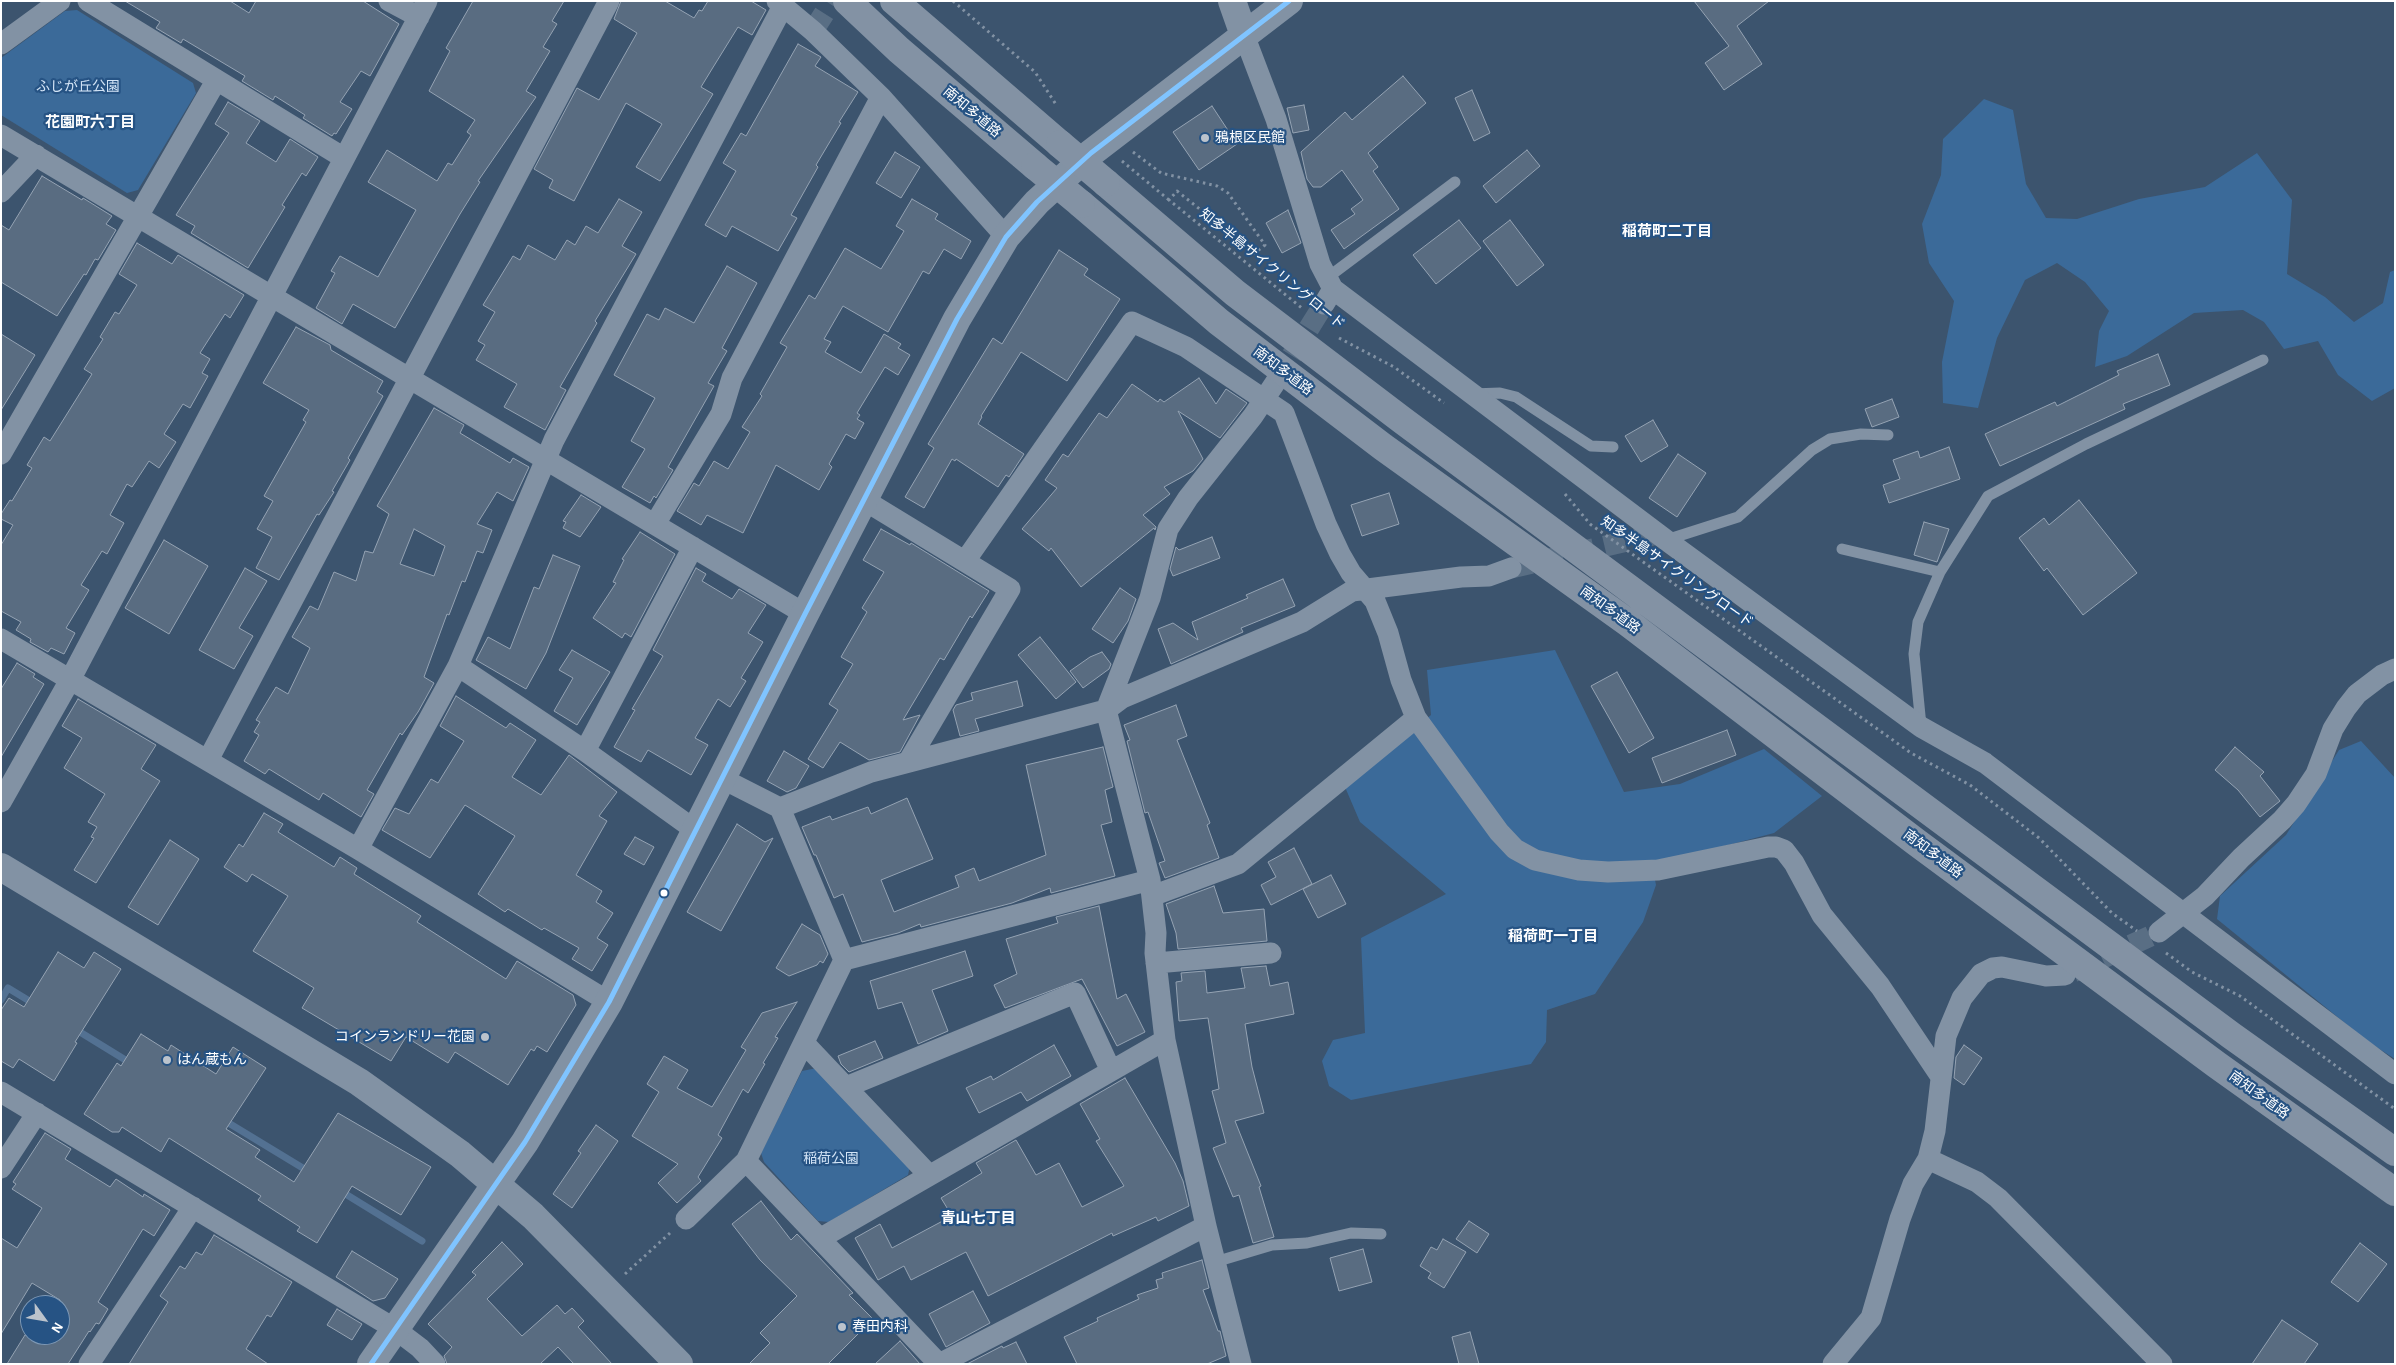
<!DOCTYPE html>
<html>
<head>
<meta charset="utf-8">
<style>
	body { margin:0 }
	#map { position:relative; width:2396px; height:1365px; overflow:hidden; background:#3c546e; font-family:"Alegreya Sans",sans-serif }
	canvas { display:block }
	.frame { position:absolute; inset:0; border:2px solid #fff; pointer-events:none }
	.north { position:absolute; left:20px; top:1295px; width:50px; height:50px; box-sizing:border-box; background:#265384; border:1px solid #7d98b5; border-radius:50%; rotate:122deg; font-size:14px; font-weight:700; line-height:20px; text-align:center; color:#fff }
	.north::after { content:''; display:block; margin:auto; width:18px; height:22px; background:#bbc3cc; clip-path:polygon(50% 0,100% 100%,50% 72%,0 100%) }
</style>
</head>
<body>
<div id="map">
<canvas width="2396" height="1365"></canvas>
<div class="frame"></div>
<div class="north">N</div>
</div>
<script>
const ctx = document.querySelector('canvas').getContext('2d');
ctx.lineJoin = 'round';
function fillPath(path, color) { ctx.fillStyle = color; ctx.fill(path, 'evenodd'); }
const shape = rows => new Path2D(rows.map(r => 'M' + r).join(''));
function strokePath(path, color, width, dash) { ctx.strokeStyle = color; ctx.lineWidth = width; ctx.lineCap = dash ? 'butt' : 'round'; ctx.setLineDash(dash || []); ctx.stroke(path); }
function write(font, color, halo, rows, align = 'center') {
  ctx.font = font + ' "Alegreya Sans","Noto Sans JP",sans-serif'; ctx.lineWidth = 4.5; ctx.setLineDash([]); ctx.textBaseline = 'middle'; ctx.strokeStyle = halo; ctx.fillStyle = color; for (const [text, x, y, turn = 0] of rows) {
    ctx.save(); ctx.translate(x, y); ctx.rotate((+turn || 0) * Math.PI / 180); ctx.textAlign = isNaN(turn) ? turn : align; if (halo) ctx.strokeText(text, 0, 0); ctx.fillText(text, 0, 0); ctx.restore();
  }
}
fillPath(shape([
	[77,10,193,83,196,93,138,190,127,193,1,115,1,58,65,11],
	[1984,99,2013,110,2026,184,2046,218,2077,219,2139,199,2205,187,2257,153,2292,200,2287,274,2325,297,2354,322,2383,303,2390,272,2395,270,2395,388,2372,401,2338,375,2318,341,2284,349,2264,322,2243,310,2194,313,2127,356,2095,367,2099,331,2109,311,2085,282,2057,263,2025,280,1997,338,1978,408,1943,403,1942,362,1954,301,1929,263,1922,224,1941,175,1943,139],
	[1555,650,1624,792,1680,784,1764,749,1822,796,1774,833,1652,865,1656,885,1643,922,1595,994,1547,1010,1546,1042,1531,1064,1351,1100,1329,1086,1322,1061,1333,1040,1365,1033,1361,938,1446,894,1360,822,1345,787,1431,715,1427,670],
	[2361,741,2395,778,2395,1059,2367,1041,2217,919,2220,896,2286,835,2339,750],
	[817,1068,910,1166,908,1175,829,1222,818,1221,764,1162,761,1153,802,1071]
]), '#3b6a99');
strokePath(shape([
	[1,1000,8,988,36,1005],
	[75,1029,132,1064],
	[222,1119,311,1173],
	[339,1190,422,1241]
]), '#537192', 7);
const building = shape([
	[125,1,230,1,249,13,256,1,363,1,399,24,370,76,361,71,340,102,352,109,336,134,334,133,332,136,303,118,305,115,275,96,273,100,242,81,245,76,183,39,181,43,156,28,160,22,125,1],
	[473,1,564,1,552,21,557,24,543,47,550,51,526,91,536,97,478,181,480,182,460,214,395,328,353,304,342,324,316,308,335,273,331,271,340,256,378,277,416,210,368,182,387,150,437,181,448,163,452,165,471,135,467,132,475,120,429,91,450,51,446,48,473,1],
	[621,1,665,1,694,18,699,10,702,11,708,1,751,1,766,10,752,35,738,27,712,69,701,87,713,94,660,181,636,167,662,124,626,103,574,201,549,188,553,180,534,169,577,88,599,100,637,33,614,19,621,1],
	[1694,1,1769,1,1737,26,1762,64,1724,90,1705,63,1729,46,1694,1],
	[798,44,821,57,815,66,858,92,839,122,841,123,816,165,818,167,791,215,797,218,778,251,732,226,726,237,705,225,736,171,723,163,741,133,746,136,798,44],
	[1403,76,1426,103,1368,153,1378,167,1373,171,1399,209,1344,249,1331,230,1355,214,1351,209,1363,200,1342,170,1321,187,1313,187,1307,179,1301,152,1345,112,1352,120,1403,76],
	[1472,90,1490,133,1474,141,1455,98,1472,90],
	[228,102,260,121,246,143,276,162,290,139,318,157,306,176,302,173,282,205,285,207,248,268,191,233,195,226,176,215,229,133,215,124,228,102],
	[1304,105,1309,130,1293,133,1287,108,1304,105],
	[1212,106,1237,144,1199,170,1173,132,1212,106],
	[1527,150,1540,166,1496,203,1483,186,1527,150],
	[895,152,920,167,901,198,876,183,895,152],
	[42,176,82,200,83,198,112,216,106,224,116,230,98,260,95,259,86,275,84,274,57,316,1,282,1,225,9,230,42,176],
	[619,199,642,212,622,246,636,254,595,321,597,323,560,387,566,390,545,430,504,407,517,384,476,360,485,345,478,341,495,312,483,305,513,256,520,260,528,245,555,260,567,240,575,245,586,226,598,233,619,199],
	[912,199,938,214,935,219,971,241,961,259,944,249,929,274,923,271,888,332,843,306,824,339,831,342,825,352,861,373,884,334,901,344,898,348,910,355,898,375,885,367,857,413,860,415,857,419,864,423,855,439,846,434,829,464,832,467,819,490,776,465,743,533,707,515,701,525,677,511,694,483,699,486,714,461,728,469,750,432,742,427,762,396,760,394,787,347,780,343,809,295,815,299,845,248,881,269,904,231,896,226,912,199],
	[1288,210,1301,243,1282,253,1266,223,1288,210],
	[1459,220,1481,248,1436,284,1413,255,1459,220],
	[1510,220,1544,265,1517,286,1483,241,1510,220],
	[137,243,172,264,178,255,244,295,230,318,225,314,200,353,210,359,202,373,208,376,190,408,183,404,164,434,176,442,159,468,149,461,132,487,127,484,110,515,124,523,107,554,102,551,81,585,89,590,66,628,75,633,64,654,51,648,48,652,30,642,31,639,16,630,21,622,1,611,1,545,13,525,1,519,1,514,10,500,12,501,32,468,27,465,44,437,50,441,92,374,84,369,103,339,100,337,115,312,119,314,137,285,119,274,137,243],
	[1059,250,1088,269,1084,275,1120,299,1067,381,1021,352,981,416,982,417,978,424,1024,454,1009,477,1006,475,998,487,956,459,955,461,952,459,924,508,905,497,934,448,928,444,993,338,1002,344,1059,250],
	[727,266,757,283,722,348,727,351,708,383,714,386,668,467,673,470,656,498,654,496,650,503,622,487,645,449,631,441,655,398,614,375,647,314,659,320,665,308,694,323,727,266],
	[296,327,330,345,331,350,383,381,377,392,383,396,348,458,350,460,332,491,334,492,319,515,317,514,279,580,256,568,272,537,257,529,273,501,264,496,306,422,303,420,309,410,263,383,296,327],
	[1,334,35,355,1,410,1,334],
	[2158,354,2170,385,2123,404,2125,409,2000,466,1985,434,2055,402,2057,406,2119,375,2117,371,2158,354],
	[1199,378,1216,404,1226,389,1247,403,1220,438,1178,411,1203,459,1193,471,1164,487,1170,494,1143,515,1156,527,1155,530,1154,528,1081,587,1051,548,1049,551,1022,529,1057,488,1045,480,1063,454,1068,457,1099,413,1107,418,1132,384,1158,402,1160,399,1164,402,1199,378],
	[1892,399,1899,417,1872,427,1865,409,1892,399],
	[434,408,464,425,460,433,510,463,513,458,529,467,513,501,497,492,477,524,492,530,483,553,477,551,465,582,462,581,449,615,447,614,424,677,434,683,418,712,402,735,400,733,367,790,374,794,361,817,323,793,319,800,269,769,265,774,244,761,259,735,254,732,260,722,256,720,276,687,288,694,310,648,292,637,310,606,318,610,334,572,356,581,365,551,373,553,389,514,377,506,434,408],
	[414,529,445,546,434,576,400,564,414,529],
	[1653,420,1668,446,1641,462,1625,436,1653,420],
	[1949,447,1960,479,1889,503,1883,485,1900,479,1893,460,1918,451,1920,458,1949,447],
	[1678,454,1706,473,1677,517,1649,498,1678,454],
	[1389,493,1399,524,1362,536,1351,505,1389,493],
	[581,495,601,507,580,537,563,528,566,522,563,521,581,495],
	[2079,500,2137,573,2083,615,2047,568,2044,571,2019,538,2044,518,2049,525,2079,500],
	[1924,522,1949,529,1937,562,1914,555,1924,522],
	[881,529,910,545,911,543,989,591,972,618,970,616,944,660,940,658,903,720,920,715,900,752,869,760,840,742,823,768,808,759,838,710,829,704,853,664,841,657,867,612,862,608,884,572,863,560,881,529],
	[640,532,675,554,631,637,625,633,622,638,593,618,616,583,613,582,624,560,622,559,640,532],
	[1212,537,1220,558,1173,576,1170,569,1176,547,1179,550,1212,537],
	[164,540,208,566,169,634,125,608,164,540],
	[553,555,580,566,546,653,526,689,476,660,488,637,510,649,534,587,539,589,553,555],
	[245,568,267,581,239,628,253,636,234,669,199,650,245,568],
	[696,568,706,574,702,581,732,599,739,589,766,605,748,633,763,642,741,678,746,681,730,707,718,699,695,738,708,745,691,775,648,750,641,762,614,747,635,710,632,709,663,656,653,650,696,568],
	[1283,579,1295,606,1241,628,1243,632,1171,664,1158,629,1173,623,1198,640,1192,622,1248,598,1246,595,1283,579],
	[1120,588,1136,599,1128,621,1113,643,1092,629,1120,588],
	[1040,637,1076,682,1056,699,1018,655,1040,637],
	[572,650,610,672,577,725,554,711,573,678,559,670,572,650],
	[1102,652,1111,664,1109,669,1083,688,1070,671,1090,657,1102,652],
	[17,663,35,674,33,677,44,684,1,757,1,689,17,663],
	[1617,672,1654,738,1629,753,1591,686,1617,672],
	[1017,681,1023,706,975,719,979,731,960,736,953,710,956,705,973,700,971,693,1017,681],
	[456,696,506,728,510,723,536,740,512,777,541,795,569,755,617,792,599,816,607,821,576,875,602,891,596,902,613,913,597,938,608,945,592,971,572,959,579,948,544,928,542,930,508,909,505,912,478,894,515,836,465,805,430,858,382,830,395,808,409,814,431,779,438,783,464,741,440,726,456,696],
	[78,699,156,745,141,769,160,781,96,883,74,870,94,838,91,837,97,827,88,822,105,794,64,768,82,738,62,726,78,699],
	[1176,705,1187,736,1177,740,1210,823,1207,825,1219,858,1165,878,1159,863,1165,861,1148,812,1145,813,1127,741,1130,740,1124,725,1176,705],
	[1727,730,1736,755,1662,783,1652,758,1727,730],
	[1103,747,1113,787,1105,790,1112,822,1101,825,1115,876,1051,893,1050,888,1012,903,921,927,920,924,898,933,862,942,843,894,834,898,816,855,814,855,802,827,830,816,832,820,868,807,871,814,907,798,933,859,881,880,894,912,959,887,955,876,974,868,979,881,1046,855,1026,765,1103,747],
	[2235,747,2264,772,2260,776,2280,801,2260,817,2238,790,2215,770,2235,747],
	[784,751,809,766,796,788,787,792,767,781,784,751],
	[264,813,283,824,278,832,334,867,340,857,357,868,354,874,421,916,417,922,506,979,517,961,573,995,576,1005,547,1052,537,1046,534,1051,531,1049,508,1085,455,1052,448,1063,406,1037,391,1061,302,1008,314,988,253,951,288,896,252,874,247,882,224,867,239,844,243,847,264,813],
	[737,824,765,842,773,838,721,931,687,912,737,824],
	[635,837,654,847,644,865,624,854,635,837],
	[170,840,199,859,158,925,128,907,170,840],
	[1294,848,1312,884,1271,905,1261,885,1276,877,1268,862,1294,848],
	[1331,875,1346,904,1318,918,1303,889,1331,875],
	[1214,886,1223,913,1264,909,1267,941,1178,949,1176,933,1166,904,1214,886],
	[1099,906,1117,999,1126,994,1145,1032,1117,1046,1082,979,1005,1008,994,985,1017,974,1006,939,1058,923,1056,917,1099,906],
	[802,924,820,935,828,954,823,963,820,961,817,965,789,976,776,968,802,924],
	[965,951,973,976,932,990,948,1031,918,1044,902,1002,878,1009,870,981,965,951],
	[58,952,84,968,94,952,121,969,75,1042,77,1043,54,1081,19,1059,13,1068,1,1061,1,1010,9,998,24,1007,58,952],
	[1266,966,1270,986,1288,982,1294,1014,1245,1024,1252,1067,1264,1113,1235,1121,1261,1186,1259,1187,1274,1237,1253,1243,1239,1195,1233,1197,1213,1148,1226,1143,1212,1091,1219,1089,1208,1018,1179,1021,1176,982,1182,981,1181,973,1205,971,1207,993,1245,988,1241,968,1266,966],
	[797,1002,775,1037,778,1038,763,1063,765,1064,748,1093,743,1089,718,1135,722,1138,698,1177,701,1181,677,1203,658,1183,678,1164,632,1136,659,1092,647,1084,664,1056,688,1070,677,1088,712,1107,746,1050,741,1047,762,1013,797,1002],
	[141,1034,168,1051,171,1045,216,1074,233,1047,266,1068,226,1129,260,1150,255,1157,294,1182,338,1113,431,1167,401,1215,352,1186,317,1243,297,1231,300,1227,258,1200,261,1196,169,1138,161,1152,122,1127,119,1132,112,1132,84,1114,117,1063,121,1066,141,1034],
	[875,1041,883,1058,849,1072,841,1064,838,1056,875,1041],
	[1054,1045,1071,1076,1027,1101,1021,1092,979,1113,966,1088,991,1076,993,1080,1054,1045],
	[1964,1045,1982,1058,1964,1085,1954,1078,1956,1057,1964,1045],
	[1125,1078,1175,1163,1183,1181,1189,1206,1158,1221,1156,1217,1113,1236,1112,1233,988,1296,966,1252,911,1280,904,1266,878,1280,855,1238,880,1224,892,1248,952,1216,941,1198,982,1173,976,1163,1016,1140,1036,1175,1059,1163,1082,1207,1124,1186,1096,1141,1100,1139,1080,1104,1125,1078],
	[596,1125,618,1141,572,1208,553,1194,581,1153,578,1151,596,1125],
	[45,1133,71,1149,65,1159,110,1187,116,1179,143,1197,144,1194,170,1210,154,1236,143,1229,98,1302,108,1309,99,1324,96,1323,90,1332,89,1331,68,1364,7,1364,25,1335,60,1335,60,1300,32,1283,1,1334,1,1238,17,1248,42,1208,12,1189,16,1184,13,1182,45,1133],
	[761,1201,791,1240,797,1234,853,1293,849,1295,873,1319,828,1364,749,1364,770,1343,760,1333,797,1296,760,1260,732,1224,761,1201],
	[1469,1221,1489,1234,1477,1253,1456,1239,1469,1221],
	[214,1235,292,1282,271,1317,267,1315,246,1349,268,1364,129,1364,168,1302,160,1296,180,1266,185,1269,196,1252,202,1255,214,1235],
	[1443,1239,1466,1252,1444,1288,1428,1278,1431,1273,1420,1266,1431,1247,1437,1250,1443,1239],
	[502,1242,523,1264,487,1299,522,1336,557,1305,565,1314,572,1308,584,1321,578,1327,612,1364,574,1364,558,1347,540,1364,447,1364,444,1356,452,1347,428,1324,476,1275,472,1272,502,1242],
	[2360,1243,2387,1264,2358,1302,2331,1282,2360,1243],
	[1363,1249,1372,1282,1339,1291,1330,1258,1363,1249],
	[352,1251,398,1279,385,1298,373,1301,336,1277,352,1251],
	[1202,1260,1209,1288,1203,1290,1218,1331,1220,1331,1226,1356,1207,1364,1077,1364,1064,1337,1098,1321,1097,1318,1139,1299,1137,1295,1158,1288,1156,1280,1163,1278,1162,1273,1202,1260],
	[973,1291,990,1323,946,1347,929,1314,973,1291],
	[337,1309,362,1324,352,1340,327,1325,337,1309],
	[2282,1320,2318,1344,2304,1364,2252,1364,2282,1320],
	[1470,1332,1479,1364,1459,1364,1452,1337,1470,1332],
	[900,1341,920,1364,875,1364,900,1341],
	[1016,1342,1027,1364,967,1364,1002,1346,1003,1348,1016,1342]
]);
fillPath(building, '#596c81');
strokePath(building, '#95a3b3', 1);
strokePath(shape([
	[813,31,832,1],
	[1275,383,1324,304],
	[1511,568,1657,534],
	[2073,972,2159,932]
]), '#596e84', 21, [21, 11]);
strokePath(shape([
	[953,1,1035,72,1057,106],
	[1133,152,1161,173,1217,186,1228,193,1265,245,1255,253,1177,191,1169,200,1303,309],
	[1339,338,1394,367,1444,403],
	[1565,494,1590,524,1911,753,1970,785,2039,838,2112,913,2137,931],
	[2166,953,2192,972,2240,996,2395,1109],
	[625,1274,670,1233]
]), '#8292a4', 3, [2.5, 4]);
strokePath(shape([
	[1327,278,1455,182],
	[1472,394,1500,393,1516,397,1591,446,1613,447],
	[1666,540,1738,517,1812,450,1830,439,1861,434,1888,435],
	[1842,549,1940,572],
	[1921,726,1914,654,1918,622,1940,572,1988,496,2086,444,2263,360],
	[1215,1262,1272,1245,1307,1243,1351,1233,1381,1234]
]), '#8292a4', 11);
strokePath(shape([
	[88,1,344,158],
	[389,1,419,17],
	[777,1,813,31,881,97,1006,237],
	[1244,35,1276,119,1320,264,1333,289,1666,540,1921,727,1985,763,2395,1074],
	[1,44,60,1],
	[1,135,805,614],
	[1,192,36,155],
	[1324,304,1333,289],
	[1,454,216,81],
	[864,500,1010,589,908,762],
	[655,524,721,414,732,378,881,97],
	[965,561,1132,322,1186,347,1284,413,1326,524,1340,554,1351,573,1375,601,1388,633,1401,680,1416,718,1499,832,1515,849,1535,860,1579,870,1608,872,1658,870,1768,847,1776,847,1784,850,1794,863,1822,915,1880,986,1941,1077],
	[1,639,358,849,609,1002],
	[458,666,585,751,695,830],
	[585,751,693,547],
	[208,760,609,1],
	[723,779,780,808,871,772,1106,710,1122,698,1302,622,1352,591,1461,577,1489,576,1511,568],
	[1,802,70,680,427,1],
	[780,808,844,960],
	[358,849,458,666,554,440,783,6],
	[1152,896,1238,864,1416,718],
	[2159,932,2205,896,2241,858,2282,820,2296,804,2316,774,2333,729,2346,708,2357,694,2382,675,2395,669],
	[1156,963,1271,953],
	[804,1043,929,1175],
	[846,1087,1075,993,1111,1071],
	[1,1092,395,1329,420,1348,435,1364],
	[1928,1159,1977,1182,1998,1198,2162,1364],
	[746,1161,939,1364],
	[1,1168,37,1113],
	[686,1219,746,1161,844,960,1150,880],
	[821,1238,1165,1040],
	[89,1364,193,1207],
	[939,1364,1206,1226],
	[1241,1364,1206,1226,1165,1040,1155,953,1156,933,1150,880,1106,710,1150,598,1168,529,1188,498,1253,416,1275,383],
	[1833,1364,1871,1318,1900,1219,1913,1184,1928,1159,1935,1131,1946,1036,1962,998,1981,974,1993,968,2002,967,2046,976,2065,975]
]), '#8292a4', 21);
strokePath(shape([
	[1232,1,1244,35],
	[1,867,359,1082,460,1154,533,1216,679,1364],
	[371,1364,525,1142,609,1002,805,614,957,319,1006,237,1037,202,1091,153,1289,1]
]), '#8292a4', 28);
strokePath(shape([
	[847,1,899,50,1035,166],
	[894,1,1060,144],
	[1106,183,1235,293,1402,420,2232,1036,2395,1152],
	[1081,204,1219,322,1383,447,1627,622,1916,842,2217,1065,2395,1192]
]), '#8392a4', 28);
strokePath(shape([
	[1122,161,1169,200]
]), '#8292a4', 3, [2.5, 4]);
strokePath(shape([
	[1060,144,1106,183],
	[1035,166,1081,204]
]), '#8392a4', 28);
strokePath(shape([
	[371,1364,525,1142,609,1002,805,614,957,319,1006,237,1037,202,1091,153,1289,1]
]), '#80c4ff', 5);
for (const [x, y, r, color] of [
	[1205,138,5,"#bbc3cc"],
	[664,893,4.5,"#fff"],
	[485,1037,5,"#bbc3cc"],
	[167,1060,5,"#bbc3cc"],
	[842,1327,5,"#bbc3cc"]
]) { const dot = new Path2D(); dot.arc(x, y, r, 0, 2 * Math.PI); ctx.fillStyle = color; ctx.fill(dot); strokePath(dot, '#265384', 2); }
write('14px', '#d3e4f6', '#265384', [
	["ふじが丘公園",78,87],
	["稲荷公園",831,1159]
]);
write('14px', '#fff', '#265384', [
	["南知多道路",972,112,40],
	["知多半島サイクリングロード",1272,269,39],
	["南知多道路",1283,371,37],
	["知多半島サイクリングロード",1677,572,35],
	["南知多道路",1610,610,36],
	["南知多道路",1933,854,37],
	["南知多道路",2259,1095,36]
]);
write('14px', '#fff', '#265384', [
	["鴉根区民館",1215,138],
	["コインランドリー花園",475,1037,"right"],
	["はん蔵もん",177,1060],
	["春田内科",852,1327]
], 'left');
write('bold 15px', '#fff', '#265384', [
	["花園町六丁目",90,122],
	["稲荷町二丁目",1667,231],
	["稲荷町一丁目",1553,936],
	["青山七丁目",978,1218]
]);
</script>
</body>
</html>
